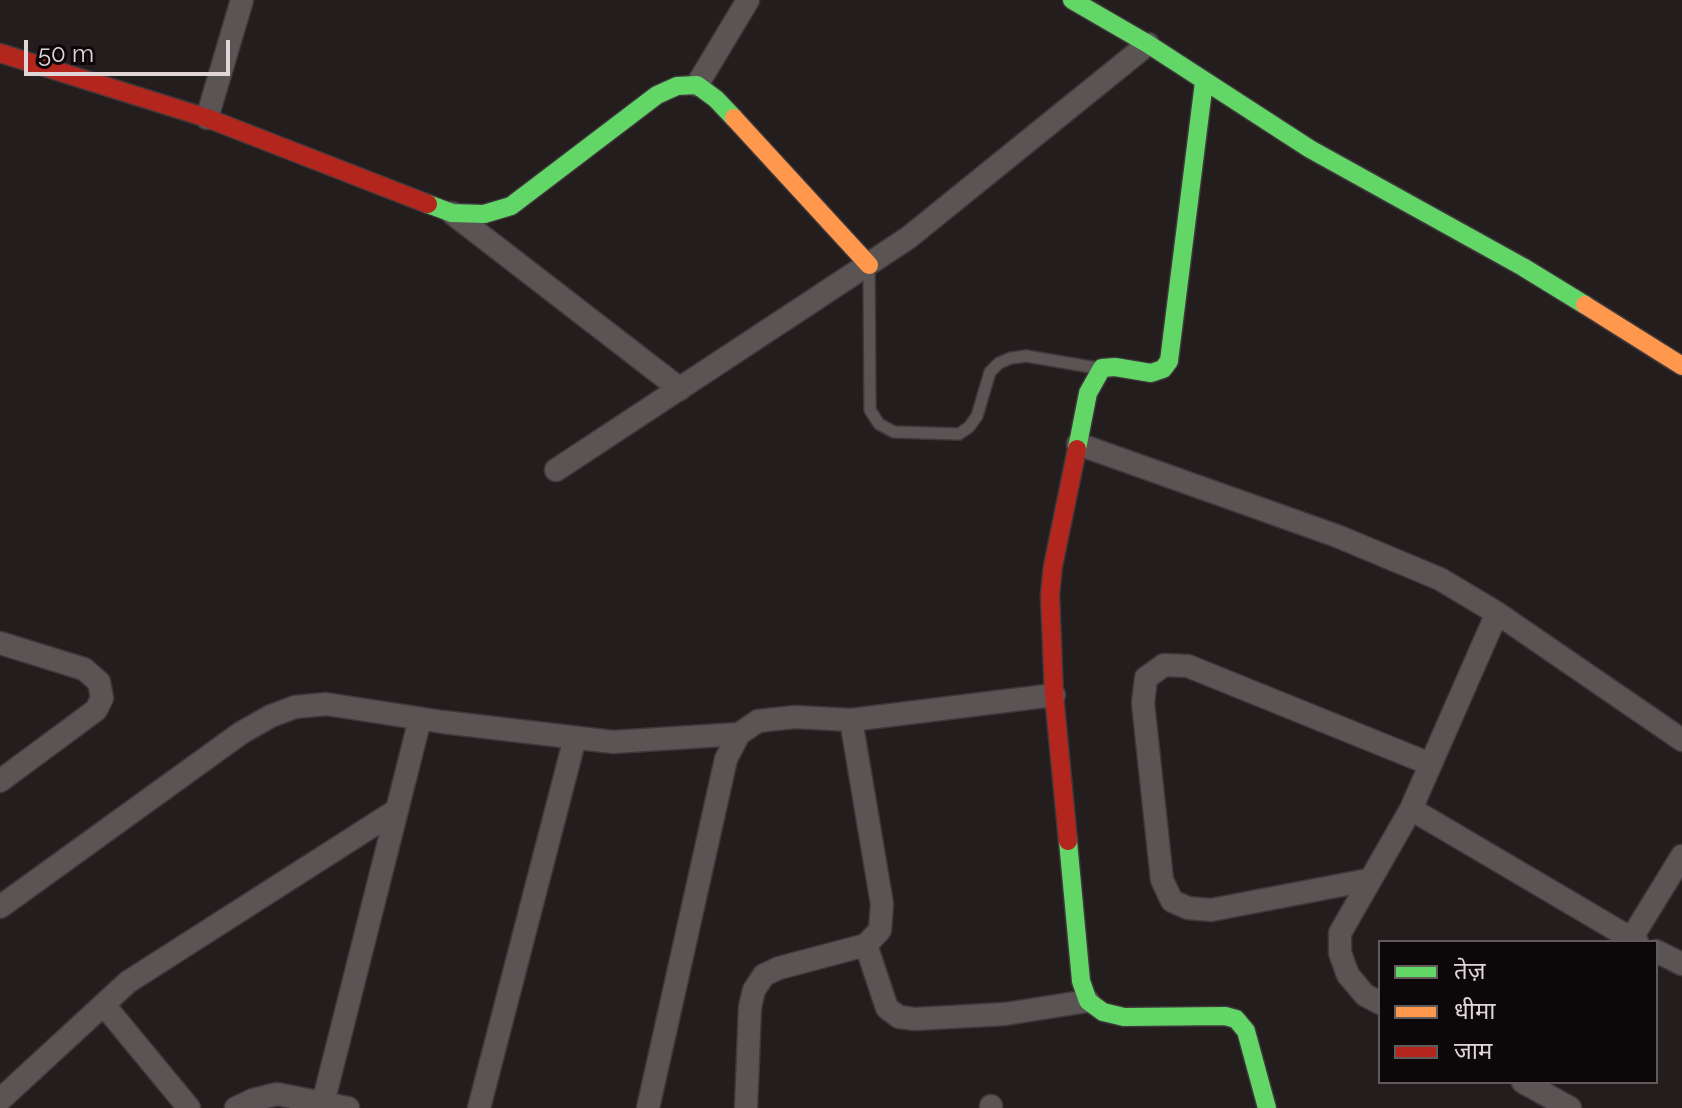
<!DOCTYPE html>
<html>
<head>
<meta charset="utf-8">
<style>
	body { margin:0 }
	#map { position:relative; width:1682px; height:1108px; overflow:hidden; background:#241d1e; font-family:Raleway,"Noto Sans Devanagari",sans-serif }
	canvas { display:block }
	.legend { position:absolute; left:1378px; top:940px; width:280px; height:144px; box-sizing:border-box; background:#0c0708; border:2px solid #615a5b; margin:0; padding:10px 14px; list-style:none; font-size:24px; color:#e0d6d8 }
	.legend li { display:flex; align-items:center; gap:16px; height:40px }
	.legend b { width:40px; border:2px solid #615a5b }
	.scale { position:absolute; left:24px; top:40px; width:206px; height:36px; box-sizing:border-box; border:4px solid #e0d6d8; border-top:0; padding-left:10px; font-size:24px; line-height:28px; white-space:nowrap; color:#e0d6d8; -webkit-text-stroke:6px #0c0708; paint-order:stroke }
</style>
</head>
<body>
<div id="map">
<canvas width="1682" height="1108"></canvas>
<ul class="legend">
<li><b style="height:10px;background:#63d668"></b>तेज़</li>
<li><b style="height:10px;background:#ff974d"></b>धीमा</li>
<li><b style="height:10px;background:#b3261e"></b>जाम</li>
</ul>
<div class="scale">50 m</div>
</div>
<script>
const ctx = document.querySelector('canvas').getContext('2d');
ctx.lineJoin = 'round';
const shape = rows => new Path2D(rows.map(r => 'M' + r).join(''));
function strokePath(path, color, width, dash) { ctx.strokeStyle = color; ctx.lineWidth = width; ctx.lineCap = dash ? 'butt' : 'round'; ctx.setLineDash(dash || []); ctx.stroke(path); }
const lane = shape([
	[869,267,870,410,879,424,894,432,959,434,969,427,977,416,990,372,999,363,1011,358,1026,356,1097,368]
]);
const street = shape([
	[697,85,748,0],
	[207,118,242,0],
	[452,213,680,389],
	[1078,444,1337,536,1440,579,1497,613,1682,740],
	[556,470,908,238,1148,44],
	[0,643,84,669,99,682,102,698,96,710,0,781],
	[1411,809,1637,942],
	[1368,880,1211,910,1188,908,1172,901,1162,880,1143,703,1146,678,1164,665,1188,666,1430,764],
	[0,907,241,733,271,716,295,707,326,704,443,722,613,742,739,734],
	[1631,939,1682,856],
	[866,945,887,1008,899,1017,915,1019,1005,1014,1088,1001],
	[1656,951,1682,964],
	[1380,1003,1365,995,1348,975,1340,953,1340,933,1411,809,1497,613],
	[104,1005,189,1108],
	[1523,1082,1570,1108],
	[0,1100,128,982,397,810],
	[323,1103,420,719],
	[236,1108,253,1100,277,1094,348,1108],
	[479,1108,575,738],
	[648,1108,726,759,739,734,758,721,795,717,851,720,1054,695],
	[746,1108,750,1007,754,990,764,975,779,968,866,945,880,930,882,904,851,720],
	[991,1108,991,1106]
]);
const fast = shape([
	[1072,0,1148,44,1310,149,1523,267,1585,305],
	[428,204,452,213,484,214,511,206,657,95,677,86,697,85,716,99,734,118],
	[1077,449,1088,393,1102,368,1115,367,1151,373,1163,369,1169,361,1204,82],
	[1068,841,1081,981,1088,1001,1103,1012,1124,1017,1225,1016,1236,1019,1246,1031,1267,1108]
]);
const slow = shape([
	[734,118,869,265],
	[1585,305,1682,366]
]);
const jam = shape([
	[0,53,207,118,428,204],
	[1068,841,1054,695,1050,595,1053,566,1077,449]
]);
strokePath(lane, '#3f383a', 14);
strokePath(street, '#3f383a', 25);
strokePath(fast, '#3f383a', 21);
strokePath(slow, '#3f383a', 21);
strokePath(jam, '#3f383a', 21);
strokePath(lane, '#5a5455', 11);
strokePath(street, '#5a5455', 22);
strokePath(fast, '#63d668', 18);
strokePath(slow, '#ff974d', 18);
strokePath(jam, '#b3261e', 18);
</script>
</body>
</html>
